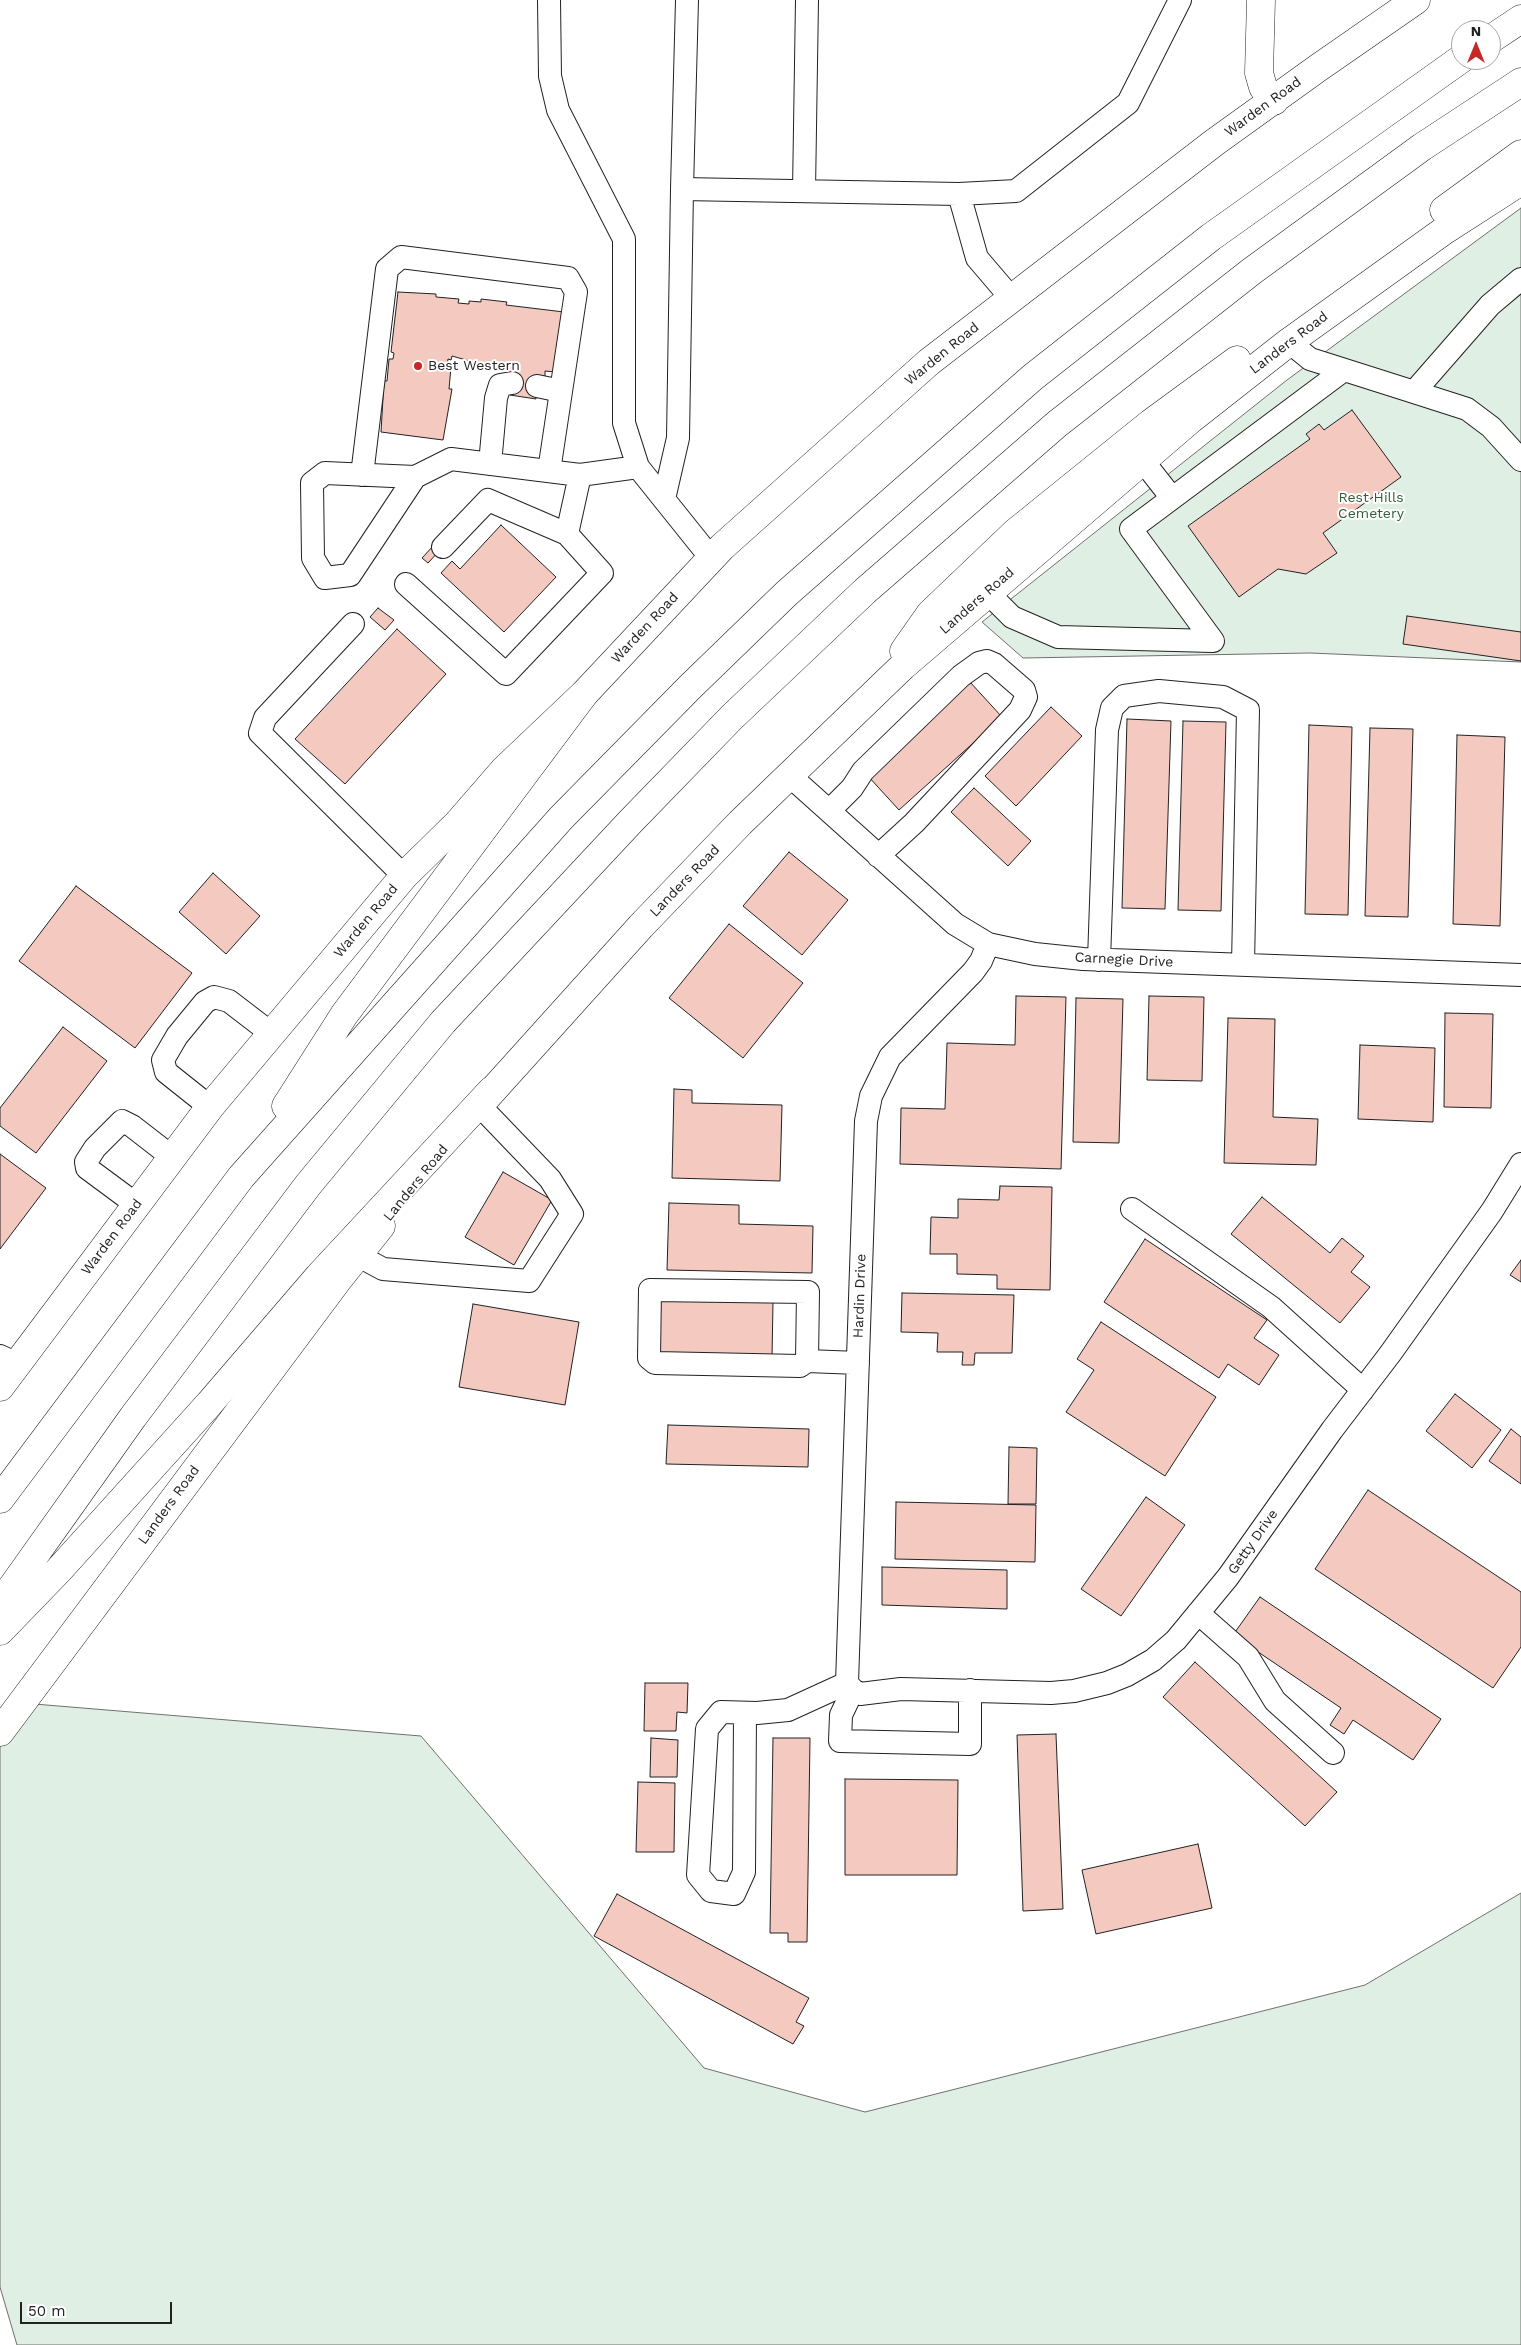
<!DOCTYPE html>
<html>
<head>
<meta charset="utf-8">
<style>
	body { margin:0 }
	#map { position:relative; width:1521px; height:2345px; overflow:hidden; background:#fff; font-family:"Work Sans",sans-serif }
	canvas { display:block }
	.north { position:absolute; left:1451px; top:20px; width:50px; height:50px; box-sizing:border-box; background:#fff; border:1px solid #a7a7a7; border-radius:50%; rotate:0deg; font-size:14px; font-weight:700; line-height:20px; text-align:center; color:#222 }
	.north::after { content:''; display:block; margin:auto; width:18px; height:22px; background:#c62828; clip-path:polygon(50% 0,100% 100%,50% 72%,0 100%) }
	.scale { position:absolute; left:20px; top:2302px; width:152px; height:22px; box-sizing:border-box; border:2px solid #222; border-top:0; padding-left:6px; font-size:15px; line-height:18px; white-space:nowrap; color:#222; -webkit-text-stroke:4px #fff; paint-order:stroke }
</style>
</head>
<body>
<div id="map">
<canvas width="1521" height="2345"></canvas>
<div class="north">N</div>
<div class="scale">50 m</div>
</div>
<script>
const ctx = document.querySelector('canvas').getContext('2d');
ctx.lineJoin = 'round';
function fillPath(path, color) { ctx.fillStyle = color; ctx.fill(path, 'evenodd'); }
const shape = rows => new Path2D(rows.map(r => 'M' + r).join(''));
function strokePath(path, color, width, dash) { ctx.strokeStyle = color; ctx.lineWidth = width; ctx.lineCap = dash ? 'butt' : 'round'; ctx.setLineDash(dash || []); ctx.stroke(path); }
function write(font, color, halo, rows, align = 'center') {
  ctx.font = font + ' "Work Sans",sans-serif'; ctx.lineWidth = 4; ctx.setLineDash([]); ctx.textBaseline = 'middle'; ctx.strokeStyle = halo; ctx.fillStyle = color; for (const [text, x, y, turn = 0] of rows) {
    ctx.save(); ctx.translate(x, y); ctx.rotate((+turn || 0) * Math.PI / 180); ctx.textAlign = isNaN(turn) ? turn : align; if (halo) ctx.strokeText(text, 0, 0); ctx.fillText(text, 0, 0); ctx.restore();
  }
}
const green = shape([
	[1521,208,1521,662,1310,653,1023,658,982,622,1287,380,1521,208],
	[22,1703,421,1736,704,2068,865,2112,1365,1985,1521,1893,1521,2345,17,2345,0,2287,0,1744,22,1703]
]);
fillPath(green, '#e0efe3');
strokePath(green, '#6f6f6f', 1);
const building = shape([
	[398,292,436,294,436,297,459,299,458,303,469,304,469,301,481,302,481,299,507,302,506,305,564,312,556,372,545,371,545,377,538,377,536,399,510,395,513,373,508,372,508,366,499,365,499,368,472,365,473,362,452,356,451,360,448,359,447,366,451,367,449,389,452,389,443,440,381,432,384,381,387,381,389,359,393,359,394,353,391,352,398,292],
	[1352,410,1401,477,1323,533,1337,553,1306,574,1278,569,1239,597,1188,526,1310,439,1306,434,1319,424,1324,430,1352,410],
	[501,525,556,577,504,632,441,573,452,561,460,569,501,525],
	[434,545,440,550,428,563,422,558,434,545],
	[378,608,394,620,385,630,370,617,378,608],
	[1407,616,1521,632,1521,661,1403,644,1407,616],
	[397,629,446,674,345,784,295,739,397,629],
	[970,682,1002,717,899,810,867,775,970,682],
	[1051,707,1082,736,1016,806,985,776,1051,707],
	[1127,719,1171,721,1165,909,1122,908,1127,719],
	[1183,721,1226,722,1221,911,1178,910,1183,721],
	[1309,725,1352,727,1348,915,1305,914,1309,725],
	[1370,728,1413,729,1408,917,1365,916,1370,728],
	[1457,735,1505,737,1500,926,1453,924,1457,735],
	[974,788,1031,841,1008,866,951,812,974,788],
	[789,852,848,900,802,955,743,906,789,852],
	[213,873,260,916,226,954,179,912,213,873],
	[76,886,192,973,135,1048,19,961,76,886],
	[729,924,803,983,743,1058,669,998,729,924],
	[1016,996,1066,997,1061,1169,900,1164,901,1108,945,1109,947,1043,1015,1045,1016,996],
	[1149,996,1204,997,1202,1081,1147,1080,1149,996],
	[1076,998,1123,999,1119,1143,1073,1142,1076,998],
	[1445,1013,1493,1014,1491,1108,1444,1107,1445,1013],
	[1228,1018,1275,1019,1273,1117,1318,1119,1316,1165,1224,1163,1228,1018],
	[63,1027,107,1061,36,1153,0,1126,0,1108,63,1027],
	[1360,1045,1435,1048,1433,1122,1358,1119,1360,1045],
	[674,1089,692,1090,692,1103,782,1105,780,1181,672,1178,674,1089],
	[0,1154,46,1188,0,1249,0,1154],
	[503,1172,552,1200,514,1265,465,1237,503,1172],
	[1000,1186,1052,1187,1050,1290,997,1289,997,1275,957,1274,957,1254,930,1254,931,1217,958,1218,958,1199,999,1200,1000,1186],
	[1262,1197,1330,1253,1342,1238,1364,1256,1351,1272,1370,1287,1340,1323,1231,1234,1262,1197],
	[669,1203,739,1205,739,1224,813,1226,812,1273,667,1270,669,1203],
	[1145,1239,1267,1320,1254,1338,1279,1355,1259,1385,1228,1364,1219,1378,1104,1302,1145,1239],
	[1521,1260,1521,1282,1510,1275,1521,1260],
	[902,1293,1014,1295,1012,1353,975,1353,974,1365,962,1365,963,1352,937,1352,938,1333,901,1332,902,1293],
	[656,1299,773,1302,772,1358,655,1356,656,1299],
	[473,1304,579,1322,565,1405,459,1387,473,1304],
	[1101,1322,1216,1397,1165,1476,1066,1412,1094,1370,1077,1359,1101,1322],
	[1455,1394,1501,1430,1472,1468,1426,1431,1455,1394],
	[668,1425,809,1429,808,1467,666,1464,668,1425],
	[1511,1429,1521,1437,1521,1484,1489,1461,1511,1429],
	[1009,1447,1037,1448,1036,1504,1008,1504,1009,1447],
	[1368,1490,1521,1592,1521,1647,1493,1688,1315,1569,1368,1490],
	[1146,1497,1185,1525,1121,1616,1081,1589,1146,1497],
	[896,1502,1036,1505,1035,1562,895,1559,896,1502],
	[882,1567,1007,1570,1007,1609,882,1605,882,1567],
	[1260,1597,1441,1719,1413,1760,1353,1720,1344,1734,1330,1725,1341,1708,1233,1635,1260,1597],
	[1195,1662,1337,1792,1305,1826,1163,1697,1195,1662],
	[645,1683,688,1683,687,1713,677,1712,676,1731,644,1731,645,1683],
	[1056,1734,1063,1909,1023,1911,1017,1735,1056,1734],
	[651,1738,678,1740,677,1777,650,1777,651,1738],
	[773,1738,810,1738,807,1942,788,1942,788,1933,770,1933,773,1738],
	[845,1779,958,1780,957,1875,845,1875,845,1779],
	[638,1782,675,1783,674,1852,636,1852,638,1782],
	[1198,1844,1212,1908,1096,1934,1082,1870,1198,1844],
	[617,1894,809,1998,796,2022,804,2026,793,2044,594,1936,617,1894]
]);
fillPath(building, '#f3c9c0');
strokePath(building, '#222', 1);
const minor = shape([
	[549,0,550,76,558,110,624,239,624,423,638,467,711,558],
	[682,189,959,194,977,258,1012,299],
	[804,191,807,0],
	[959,194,1016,191,1128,103,1180,0],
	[1289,342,1310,359,1414,392,1490,305,1521,279],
	[537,386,561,391],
	[1414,392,1467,409,1491,427,1521,460],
	[1143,461,1172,498],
	[490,464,496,398,500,385,512,383],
	[362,475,387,269,401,257,568,278,576,292,549,471],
	[415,477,325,473,312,483,313,558,325,578,350,575,415,477,451,459,580,475,638,467],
	[664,499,678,438,682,189,687,0],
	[443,547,488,500,567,534],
	[406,584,506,674,602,573,567,534,580,475],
	[987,592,1012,617,1058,637,1213,641,1131,529,1344,370],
	[353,624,265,718,260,733,404,876],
	[790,776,955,924,988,944,1035,954,1083,959,1521,975],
	[830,810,852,788,863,771,961,676,979,663,987,661,994,664,1024,690,1026,697,1020,710,914,823,878,856],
	[988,944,981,961,973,972,890,1057,871,1096,866,1121,847,1683,853,1690,860,1694,901,1689,1051,1693,1074,1691,1107,1683,1127,1675,1153,1660,1176,1640,1228,1577,1332,1430,1390,1354,1492,1211,1521,1164],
	[1099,960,1107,730,1112,708,1124,696,1159,691,1223,697,1248,710,1243,965],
	[210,1107,166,1072,163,1060,177,1036,205,1002,214,997,229,1001,272,1034],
	[137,1205,87,1168,86,1162,95,1148,122,1121,132,1126,172,1157],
	[1132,1209,1271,1307,1363,1390],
	[357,1255,383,1269,529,1281,572,1214,550,1179,479,1105],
	[0,1356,17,1364],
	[807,1361,800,1366,655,1363,649,1358,650,1290,808,1292,807,1361,858,1363],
	[1198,1613,1248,1657,1275,1701,1333,1753],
	[853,1690,841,1715,840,1741,970,1744,970,1690],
	[745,1713,744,1872,734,1894,711,1891,698,1875,707,1729,721,1712,757,1713,788,1710,847,1683]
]);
const major = shape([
	[1261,0,1259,73,1263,87,1274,101],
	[1444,210,1521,154],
	[904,651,930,614,1016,532,1151,423,1237,360],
	[476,1109,641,926,740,823,903,666,1191,419,1289,342,1445,230,1521,181],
	[0,1387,210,1107,404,876,458,823,504,770,584,694,722,547,929,362,1215,142,1318,68,1416,0],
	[0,1732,337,1281,381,1226]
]);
const highway = shape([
	[1491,39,1521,19],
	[286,1106,344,1015,584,694],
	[0,1499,241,1177,561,818,690,687,787,593,1033,377,1211,237,1461,59],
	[0,1604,133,1417,308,1185,443,1022,631,821,732,717,865,591,1057,424,1252,271,1422,147,1521,82],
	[0,1631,58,1571,209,1404,319,1276,491,1091]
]);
strokePath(minor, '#222', 24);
strokePath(major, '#222', 29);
strokePath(highway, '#222', 29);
strokePath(minor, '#fff', 22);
strokePath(major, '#fff', 28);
strokePath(highway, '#fff', 28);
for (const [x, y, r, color] of [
	[418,366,5,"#c62828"]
]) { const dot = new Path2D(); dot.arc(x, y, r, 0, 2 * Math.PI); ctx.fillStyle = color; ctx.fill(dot); strokePath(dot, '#fff', 2); }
write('14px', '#222', '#fff', [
	["Warden Road",1263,107,-36],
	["Landers Road",1289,343,-37],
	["Warden Road",942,354,-39],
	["Landers Road",977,601,-41],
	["Warden Road",645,628,-47],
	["Landers Road",685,881,-46],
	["Warden Road",366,921,-50],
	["Carnegie Drive",1124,960,3],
	["Landers Road",416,1183,-51],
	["Warden Road",112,1237,-53],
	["Hardin Drive",860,1296,-88],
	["Landers Road",169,1505,-54],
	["Getty Drive",1253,1542,-55]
]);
write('14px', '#222', '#fff', [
	["Best Western",428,366]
], 'left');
write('14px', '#2f5e38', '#fff', [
	["Rest Hills",1371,498],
	["Cemetery",1371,514]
]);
</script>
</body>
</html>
